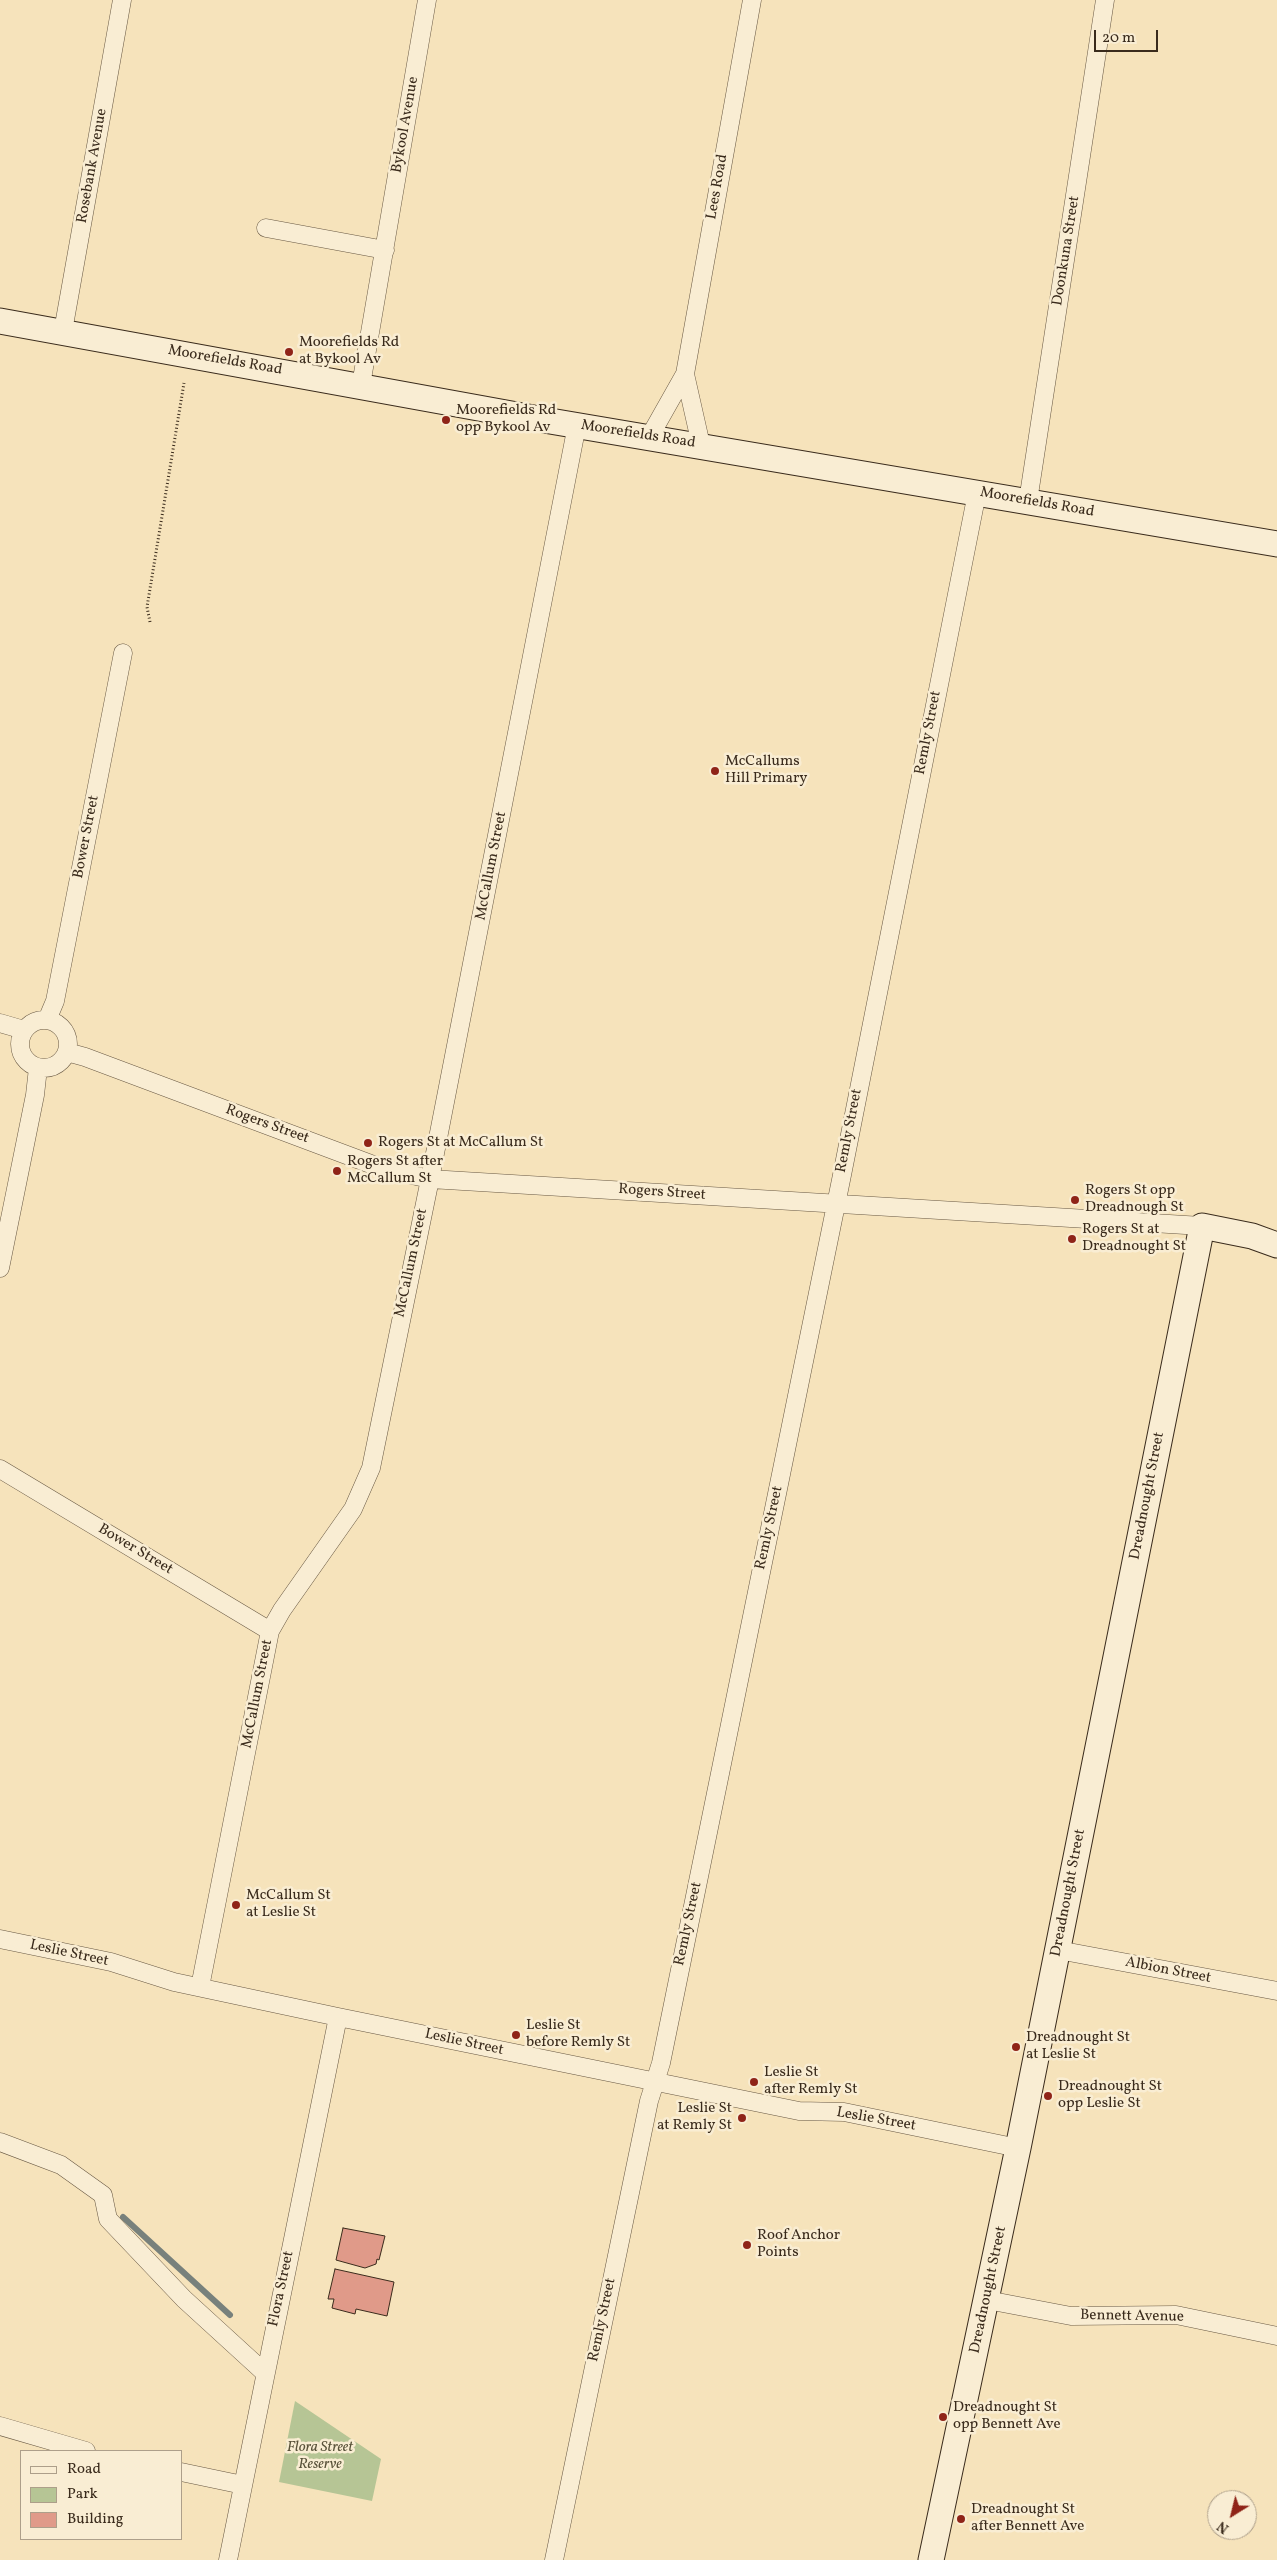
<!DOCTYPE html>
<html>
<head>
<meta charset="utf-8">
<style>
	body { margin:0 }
	#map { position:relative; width:1277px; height:2560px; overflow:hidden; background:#f6e3bb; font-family:Vollkorn,serif }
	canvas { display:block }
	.legend { position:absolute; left:20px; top:2450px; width:162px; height:90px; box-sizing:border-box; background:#f9edd3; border:1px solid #ad9f8a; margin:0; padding:6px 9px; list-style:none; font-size:15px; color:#3a2b1c }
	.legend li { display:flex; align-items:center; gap:10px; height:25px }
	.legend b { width:25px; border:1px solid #ad9f8a }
	.north { position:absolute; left:1207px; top:2490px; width:50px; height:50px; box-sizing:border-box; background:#f9edd3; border:1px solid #ad9f8a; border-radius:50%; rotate:216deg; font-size:14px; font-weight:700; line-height:20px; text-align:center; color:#3a2b1c }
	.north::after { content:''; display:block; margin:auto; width:18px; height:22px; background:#8f2418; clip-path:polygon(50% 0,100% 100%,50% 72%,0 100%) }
	.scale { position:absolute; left:1094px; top:30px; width:64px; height:22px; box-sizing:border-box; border:2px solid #3a2b1c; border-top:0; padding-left:6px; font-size:15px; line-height:18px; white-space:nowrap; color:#3a2b1c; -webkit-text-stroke:4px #f9edd3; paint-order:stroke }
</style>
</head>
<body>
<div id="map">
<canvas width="1277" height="2560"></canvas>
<ul class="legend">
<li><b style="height:6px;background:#f9edd3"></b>Road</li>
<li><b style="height:14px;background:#b6c595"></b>Park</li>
<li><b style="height:14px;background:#e09a89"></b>Building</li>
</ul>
<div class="north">N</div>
<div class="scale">20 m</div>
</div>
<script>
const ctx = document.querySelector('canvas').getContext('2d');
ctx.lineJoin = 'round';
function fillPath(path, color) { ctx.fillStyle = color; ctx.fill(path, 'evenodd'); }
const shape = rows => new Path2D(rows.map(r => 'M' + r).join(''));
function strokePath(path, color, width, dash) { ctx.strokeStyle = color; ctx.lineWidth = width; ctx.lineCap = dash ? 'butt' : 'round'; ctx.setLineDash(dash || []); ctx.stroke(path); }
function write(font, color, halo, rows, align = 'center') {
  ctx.font = font + ' Vollkorn,serif'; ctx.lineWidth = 5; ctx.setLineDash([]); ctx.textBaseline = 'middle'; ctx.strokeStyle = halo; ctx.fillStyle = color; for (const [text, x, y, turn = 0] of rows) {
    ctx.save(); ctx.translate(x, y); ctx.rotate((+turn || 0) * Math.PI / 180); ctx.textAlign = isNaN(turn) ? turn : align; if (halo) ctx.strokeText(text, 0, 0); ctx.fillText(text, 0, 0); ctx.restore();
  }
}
fillPath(shape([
	[295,2401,381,2459,372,2501,279,2482]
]), '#b6c595');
strokePath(shape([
	[123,2217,230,2315]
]), '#78817c', 6);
const building = shape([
	[343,2228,385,2236,379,2260,377,2259,376,2264,365,2268,336,2260,343,2228],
	[335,2269,394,2282,387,2316,356,2309,355,2314,332,2308,334,2299,328,2299,335,2269]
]);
fillPath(building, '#e09a89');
strokePath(building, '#3a2b1c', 1);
const street = shape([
	[266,228,385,250],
	[63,331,122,0],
	[685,374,701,445],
	[361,385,427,0],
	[650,436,685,374,752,0],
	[1028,501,1105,0],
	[47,1020,55,1001,123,653],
	'20 1044a24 24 0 1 1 48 0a24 24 0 1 1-48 0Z',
	[0,1023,24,1030],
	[67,1052,85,1057,384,1169,430,1179,1202,1226],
	[0,1268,35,1095,38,1068],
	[0,1469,270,1631],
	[0,1939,111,1962,174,1982,338,2017,799,2111,844,2112,1018,2148],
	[1058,1950,1277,1991],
	[200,1987,270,1631,282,1610,353,1509,371,1468,430,1179,577,425],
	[0,2142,61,2165,103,2195,108,2219,184,2299,265,2373],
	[987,2300,1071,2316,1176,2315,1277,2336],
	[0,2426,86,2451],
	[181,2472,243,2485],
	[228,2560,338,2017],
	[554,2560,649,2101,661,2063,842,1175,977,493]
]);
const secondary = shape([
	[0,321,550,421,1277,544],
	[931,2560,1018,2148,1202,1226,1252,1236,1277,1245]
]);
strokePath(street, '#695944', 19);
strokePath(secondary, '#3a2b1c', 27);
strokePath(shape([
	[150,622,147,607,184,383]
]), '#3a2b1c', 3, [1, 2.5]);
strokePath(street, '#f9edd3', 18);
strokePath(secondary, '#f9edd3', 25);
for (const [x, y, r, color] of [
	[289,352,5,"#8f2418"],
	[446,420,5,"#8f2418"],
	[715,771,5,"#8f2418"],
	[368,1143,5,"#8f2418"],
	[337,1171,5,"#8f2418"],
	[1075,1200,5,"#8f2418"],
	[1072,1239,5,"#8f2418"],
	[236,1905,5,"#8f2418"],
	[516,2035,5,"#8f2418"],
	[1016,2047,5,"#8f2418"],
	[754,2082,5,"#8f2418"],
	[1048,2096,5,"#8f2418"],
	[742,2118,5,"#8f2418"],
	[747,2245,5,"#8f2418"],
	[943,2417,5,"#8f2418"],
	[961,2519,5,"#8f2418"]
]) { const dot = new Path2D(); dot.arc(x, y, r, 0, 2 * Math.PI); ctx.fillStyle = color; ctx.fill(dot); strokePath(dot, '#f9edd3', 2); }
write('15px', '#3a2b1c', '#f9edd3', [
	["Bykool Avenue",406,125,-80],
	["Rosebank Avenue",93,166,-80],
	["Lees Road",718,187,-80],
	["Doonkuna Street",1067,251,-81],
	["Moorefields Road",225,361,10],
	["Moorefields Road",638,435,9],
	["Moorefields Road",1037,503,10],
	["Remly Street",929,733,-79],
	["Bower Street",87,837,-79],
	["McCallum Street",492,866,-79],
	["Rogers Street",267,1125,20],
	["Remly Street",850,1131,-79],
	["Rogers Street",662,1193,4],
	["McCallum Street",412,1263,-78],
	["Dreadnought Street",1148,1496,-79],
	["Remly Street",770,1528,-78],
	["Bower Street",135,1550,31],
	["McCallum Street",258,1694,-79],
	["Dreadnought Street",1069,1893,-79],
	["Remly Street",689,1924,-78],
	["Leslie Street",69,1954,12],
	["Albion Street",1168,1971,11],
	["Leslie Street",464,2043,12],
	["Leslie Street",876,2120,10],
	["Flora Street",282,2289,-78],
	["Dreadnought Street",989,2290,-78],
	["Bennett Avenue",1132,2317,1],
	["Remly Street",603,2320,-78]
]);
write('15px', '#3a2b1c', '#f9edd3', [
	["Moorefields Rd",299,343],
	["at Bykool Av",299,360],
	["Moorefields Rd",456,411],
	["opp Bykool Av",456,428],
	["McCallums",725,762],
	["Hill Primary",725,779],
	["Rogers St at McCallum St",378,1143],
	["Rogers St after",347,1162],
	["McCallum St",347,1179],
	["Rogers St opp",1085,1191],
	["Dreadnough St",1085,1208],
	["Rogers St at",1082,1230],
	["Dreadnought St",1082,1247],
	["McCallum St",246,1896],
	["at Leslie St",246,1913],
	["Leslie St",526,2026],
	["before Remly St",526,2043],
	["Dreadnought St",1026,2038],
	["at Leslie St",1026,2055],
	["Leslie St",764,2073],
	["after Remly St",764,2090],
	["Dreadnought St",1058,2087],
	["opp Leslie St",1058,2104],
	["Leslie St",732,2109,"right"],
	["at Remly St",732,2126,"right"],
	["Roof Anchor",757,2236],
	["Points",757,2253],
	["Dreadnought St",953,2408],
	["opp Bennett Ave",953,2425],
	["Dreadnought St",971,2510],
	["after Bennett Ave",971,2527]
], 'left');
write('italic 15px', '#59523a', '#f9edd3', [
	["Flora Street",320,2448],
	["Reserve",320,2465]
]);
</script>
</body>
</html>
